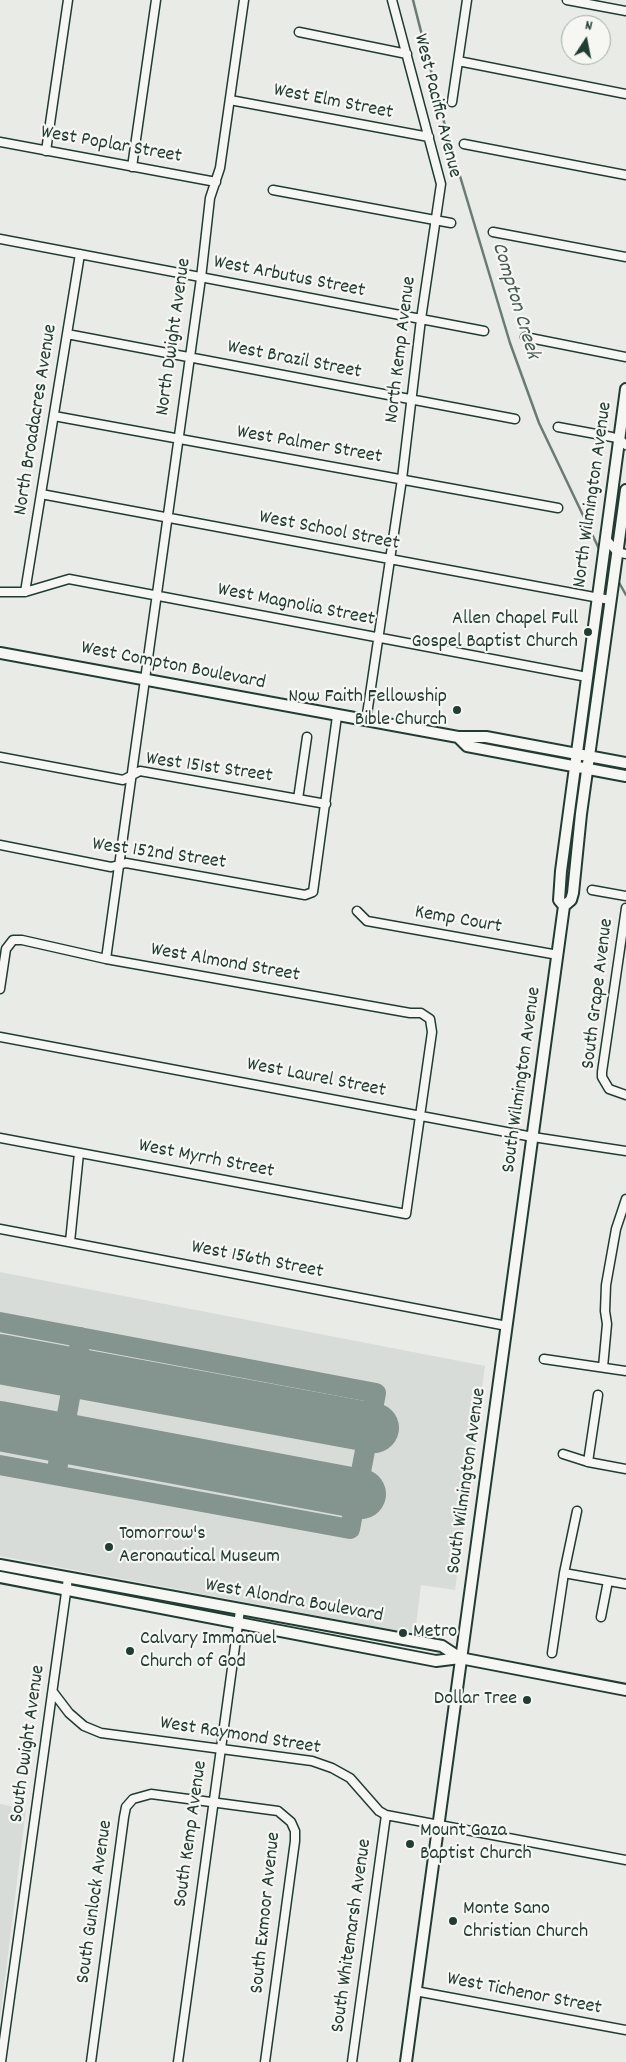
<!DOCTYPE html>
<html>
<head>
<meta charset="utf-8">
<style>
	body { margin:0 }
	#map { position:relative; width:626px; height:2062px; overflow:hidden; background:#e9ebe7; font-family:Dekko,sans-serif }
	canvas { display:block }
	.north { position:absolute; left:561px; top:15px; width:50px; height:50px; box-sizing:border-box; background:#f6f6f2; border:1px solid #a0aca6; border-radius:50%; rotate:11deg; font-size:14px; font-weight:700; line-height:20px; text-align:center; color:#1f3d34 }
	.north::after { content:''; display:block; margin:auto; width:18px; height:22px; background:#1f3d34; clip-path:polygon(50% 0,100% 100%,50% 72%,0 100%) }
</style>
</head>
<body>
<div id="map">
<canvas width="626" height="2062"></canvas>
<div class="north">N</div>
</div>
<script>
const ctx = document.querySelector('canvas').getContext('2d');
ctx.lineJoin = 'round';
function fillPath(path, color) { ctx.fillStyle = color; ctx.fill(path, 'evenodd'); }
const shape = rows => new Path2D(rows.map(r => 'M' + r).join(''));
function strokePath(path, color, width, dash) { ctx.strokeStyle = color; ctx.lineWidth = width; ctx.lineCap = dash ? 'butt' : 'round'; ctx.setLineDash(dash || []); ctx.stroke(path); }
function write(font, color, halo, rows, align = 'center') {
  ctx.font = font + ' Dekko,sans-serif'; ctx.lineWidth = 4.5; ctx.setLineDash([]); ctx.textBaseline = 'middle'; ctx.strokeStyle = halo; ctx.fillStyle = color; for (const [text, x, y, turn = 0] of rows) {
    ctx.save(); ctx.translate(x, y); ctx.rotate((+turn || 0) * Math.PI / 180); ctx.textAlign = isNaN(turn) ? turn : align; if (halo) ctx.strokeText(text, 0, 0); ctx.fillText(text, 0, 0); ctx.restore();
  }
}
fillPath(shape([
	[0,1272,485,1366,455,1590,421,1585,415,1634,0,1556],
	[0,1804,26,1809,0,2020]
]), '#d8dcd8');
strokePath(shape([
	[413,0,445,126,510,343,539,423,601,553],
	[617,579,626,595]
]), '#687c75', 2.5);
strokePath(shape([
	[0,1322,376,1393,350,1529,0,1465],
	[56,1475,81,1337]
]), '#84948e', 20);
strokePath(shape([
	[0,1359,374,1428],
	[0,1426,361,1494]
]), '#84948e', 50);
const street = shape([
	[567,0,626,11],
	[299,32,407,54],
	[458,61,626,94],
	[230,100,429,137],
	[452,102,467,0],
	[0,142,216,182],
	[464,144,626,175],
	[46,151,68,0],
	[132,167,156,0],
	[273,190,451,223],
	[493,232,626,257],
	[0,239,484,331],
	[67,334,515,419],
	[525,337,626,357],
	[54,416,558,508],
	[558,427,612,437,619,439,626,445],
	[41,494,610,600],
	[606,539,617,552,626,554],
	[0,592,25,592,69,579,587,677],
	[25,592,80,254],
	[366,721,402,479,421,319,441,184,392,0],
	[0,757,123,780,140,771,326,804],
	[298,799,307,737],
	[0,845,111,867,126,863,305,895,313,892,337,716],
	[592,890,626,896],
	[626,908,602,1072,602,1077,609,1089,626,1095],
	[357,911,367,921,558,955],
	[106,959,201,278,210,198,220,168,244,0],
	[0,989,6,949,13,940,22,940,106,959,410,1013,421,1013,430,1019,432,1032,406,1214,0,1138],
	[0,1037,533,1137,626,1151],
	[0,1229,507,1326],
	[70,1242,79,1153],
	[544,1359,626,1371],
	[603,1367,607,1324,605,1311,606,1285,616,1229,626,1199],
	[563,1454,588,1462,626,1469],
	[588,1462,598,1395],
	[564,1573,626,1584],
	[601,1617,608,1581],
	[552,1653,564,1573,577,1511],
	[53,1692,69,1713,84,1726,101,1733,312,1761,332,1768,350,1778,379,1811,386,1815,626,1860],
	[415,1991,626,2030],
	[1,2062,68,1578],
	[91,2062,124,1817,126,1807,133,1799,151,1794,278,1811,291,1822,295,1831,295,1841,265,2062],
	[178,2062,240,1610],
	[352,2062,386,1815]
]);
const secondary = shape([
	[0,653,458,737,486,737,626,763],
	[458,737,467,746,626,776],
	[564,906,559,900,561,871,626,389],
	[0,1565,442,1646,460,1658],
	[0,1577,436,1661,460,1658,626,1690],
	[406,2062,564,906,571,900,573,893,581,814,626,490]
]);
strokePath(street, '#1f3d34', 11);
strokePath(secondary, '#1f3d34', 14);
strokePath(street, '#f6f6f2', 8);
strokePath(secondary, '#f6f6f2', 10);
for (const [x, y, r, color] of [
	[588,632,5,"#1f3d34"],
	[457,710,5,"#1f3d34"],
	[109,1547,5,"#1f3d34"],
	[403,1633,5,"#1f3d34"],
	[130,1651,5,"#1f3d34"],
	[527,1700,5,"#1f3d34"],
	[410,1844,5,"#1f3d34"],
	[453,1921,5,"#1f3d34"]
]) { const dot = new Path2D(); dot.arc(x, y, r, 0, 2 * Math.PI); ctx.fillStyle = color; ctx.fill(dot); strokePath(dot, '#f6f6f2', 2); }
write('20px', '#1f3d34', '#f6f6f2', [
	["West Elm Street",333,103,11],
	["West Pacific Avenue",436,106,76],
	["West Poplar Street",111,146,10],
	["West Arbutus Street",289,278,11],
	["North Dwight Avenue",175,337,-82],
	["North Kemp Avenue",402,350,-83],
	["West Brazil Street",294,361,11],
	["North Broadacres Avenue",37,420,-81],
	["West Palmer Street",309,446,10],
	["North Wilmington Avenue",594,495,-82],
	["West School Street",329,532,11],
	["West Magnolia Street",296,606,11],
	["West Compton Boulevard",173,667,11],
	["West 151st Street",209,769,8],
	["West 152nd Street",159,855,8],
	["Kemp Court",458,921,10],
	["West Almond Street",225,964,10],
	["South Grape Avenue",599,994,-83],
	["West Laurel Street",316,1079,11],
	["South Wilmington Avenue",523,1080,-82],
	["West Myrrh Street",206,1160,11],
	["West 156th Street",257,1261,11],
	["South Wilmington Avenue",468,1481,-82],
	["West Alondra Boulevard",294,1602,10],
	["West Raymond Street",240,1737,9],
	["South Dwight Avenue",29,1744,-82],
	["South Kemp Avenue",192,1834,-82],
	["South Gunlock Avenue",96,1902,-82],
	["South Exmoor Avenue",267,1913,-84],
	["South Whitemarsh Avenue",353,1936,-82],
	["West Tichenor Street",524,1995,11]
]);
write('20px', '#1f3d34', '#f6f6f2', [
	["Allen Chapel Full",578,620,"right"],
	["Gospel Baptist Church",578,643,"right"],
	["Now Faith Fellowship",447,698,"right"],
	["Bible Church",447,721,"right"],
	["Tomorrow's",119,1535],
	["Aeronautical Museum",119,1558],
	["Metro",413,1633],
	["Calvary Immanuel",140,1640],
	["Church of God",140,1663],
	["Dollar Tree",517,1700,"right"],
	["Mount Gaza",420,1832],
	["Baptist Church",420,1855],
	["Monte Sano",463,1910],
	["Christian Church",463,1933]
], 'left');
write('italic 21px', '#445c54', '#f6f6f2', [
	["Compton Creek",514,301,73]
]);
</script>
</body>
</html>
